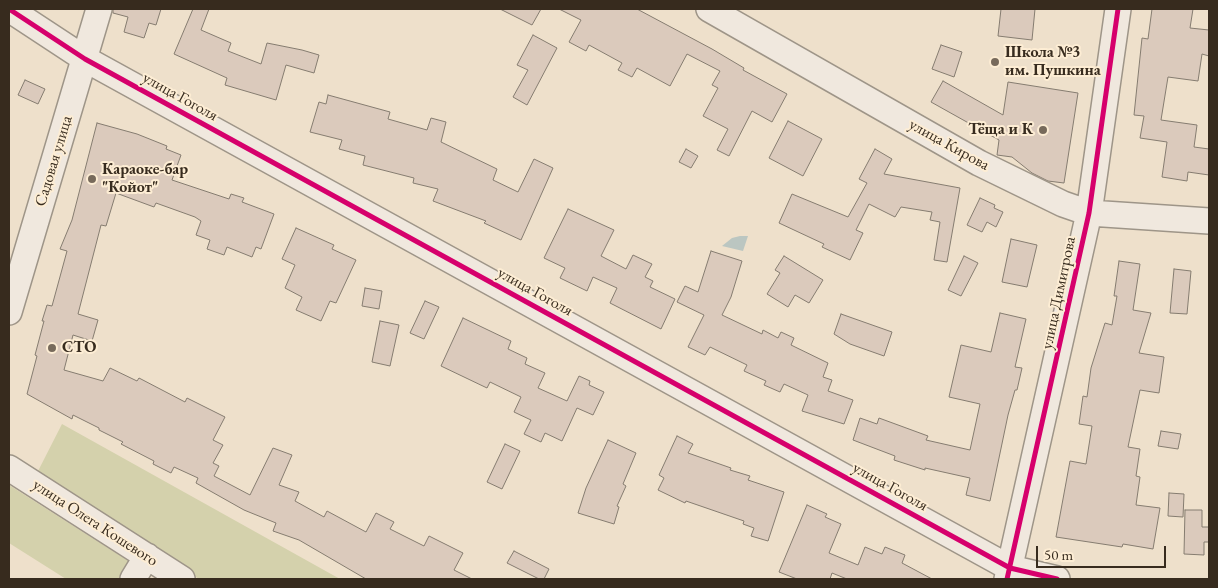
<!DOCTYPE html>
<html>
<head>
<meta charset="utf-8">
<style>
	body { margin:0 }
	#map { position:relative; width:1218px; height:588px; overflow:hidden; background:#eee0cb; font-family:"EB Garamond",serif }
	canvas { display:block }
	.frame { position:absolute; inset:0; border:10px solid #372b1e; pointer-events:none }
	.scale { position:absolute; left:1036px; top:546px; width:130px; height:22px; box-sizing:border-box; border:2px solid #372b1e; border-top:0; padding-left:6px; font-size:15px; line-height:18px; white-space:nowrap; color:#372b1e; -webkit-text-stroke:4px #fdedd4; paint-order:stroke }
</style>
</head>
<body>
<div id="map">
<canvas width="1218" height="588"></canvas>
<div class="frame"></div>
<div class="scale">50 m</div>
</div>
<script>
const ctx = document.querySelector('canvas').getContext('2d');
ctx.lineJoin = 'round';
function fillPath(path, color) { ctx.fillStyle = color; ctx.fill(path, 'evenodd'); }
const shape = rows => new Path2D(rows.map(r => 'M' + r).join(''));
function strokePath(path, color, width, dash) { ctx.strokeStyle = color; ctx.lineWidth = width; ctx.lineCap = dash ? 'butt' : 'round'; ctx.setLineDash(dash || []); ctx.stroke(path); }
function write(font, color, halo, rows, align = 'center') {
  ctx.font = font + ' "EB Garamond",serif'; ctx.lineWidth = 4; ctx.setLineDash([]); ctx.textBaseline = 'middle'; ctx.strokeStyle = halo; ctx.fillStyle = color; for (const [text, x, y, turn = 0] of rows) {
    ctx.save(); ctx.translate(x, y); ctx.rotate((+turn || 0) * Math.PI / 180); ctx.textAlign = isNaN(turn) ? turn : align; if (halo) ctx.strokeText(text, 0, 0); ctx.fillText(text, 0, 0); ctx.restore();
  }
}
fillPath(shape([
	[62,424,340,579,199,579,36,475],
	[9,485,130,562,122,579,66,579,9,543]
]), '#d4d1ac');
fillPath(shape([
	[740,236,748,236,743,251,722,246,732,238]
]), '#bbc6c1');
const building = shape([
	[113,9,161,9,156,25,149,23,144,38,124,32,128,17,113,13,113,9],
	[193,9,209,9,201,30,231,43,228,51,261,64,267,43,302,50,319,55,314,73,286,65,276,100,225,85,227,78,174,54,193,9],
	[500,9,541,9,532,25,500,9],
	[559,9,637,9,712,49,744,68,743,70,787,94,772,122,752,111,729,156,717,150,728,129,703,116,718,88,712,85,720,71,687,54,670,86,637,68,632,77,618,70,622,63,589,45,586,51,569,42,581,20,559,9],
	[1001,9,1035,9,1032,40,998,36,1001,9],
	[1152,9,1193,9,1190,28,1209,30,1209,56,1202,54,1198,81,1168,77,1161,120,1197,125,1194,147,1209,149,1209,175,1188,172,1187,181,1162,177,1167,142,1140,138,1144,116,1134,115,1142,38,1148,39,1152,9],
	[533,35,557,48,527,105,513,97,528,70,517,65,533,35],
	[941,45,962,52,954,77,932,69,941,45],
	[25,80,45,89,38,104,18,95,25,80],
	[943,81,1003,115,1008,82,1078,93,1064,183,1048,181,1032,173,1012,157,997,155,999,140,931,102,943,81],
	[328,95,390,112,388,119,427,130,431,118,446,122,441,142,497,169,493,180,518,192,534,159,553,168,521,240,484,223,486,221,433,201,438,189,413,183,414,178,363,165,365,156,339,149,342,140,310,132,319,102,326,104,328,95],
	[788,121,822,139,803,176,769,158,788,121],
	[97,123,137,134,167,146,166,149,181,155,172,180,229,199,231,194,244,198,242,202,274,214,261,249,256,247,252,257,227,247,224,255,207,249,210,240,196,235,201,221,195,217,156,203,154,207,116,193,106,226,101,225,78,314,98,320,92,341,73,335,64,370,103,381,110,368,137,381,139,378,185,402,187,398,225,417,213,440,223,445,213,463,219,466,214,476,250,495,273,448,292,455,279,485,299,492,295,501,324,517,327,511,366,532,376,513,394,522,390,529,424,546,429,536,463,553,454,570,472,579,366,579,299,540,273,531,276,523,244,510,196,483,198,478,174,467,171,473,153,464,154,461,121,444,123,442,99,430,99,428,73,415,72,419,27,394,37,356,35,355,44,321,42,321,47,305,52,306,67,251,60,249,72,220,97,123],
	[686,149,698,156,691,168,679,162,686,149],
	[875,149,892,159,884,174,960,188,947,262,934,260,940,222,930,220,932,212,901,207,895,217,869,204,856,230,863,233,850,260,822,247,824,244,779,223,792,194,848,217,867,183,859,179,875,149],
	[980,198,995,205,994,208,1003,212,996,227,987,222,982,232,967,225,980,198],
	[568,209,614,230,601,256,626,269,633,255,652,264,645,277,653,281,650,287,675,299,661,329,610,303,617,288,593,277,587,291,560,278,565,268,544,258,568,209],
	[296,228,334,245,332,249,356,260,336,303,330,301,321,321,296,310,302,297,285,288,295,265,282,259,296,228],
	[1011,239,1037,245,1027,287,1002,282,1011,239],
	[711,251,742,261,731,297,722,315,762,334,763,330,778,338,781,332,794,338,791,345,828,363,823,377,832,380,828,391,853,400,844,424,802,411,808,395,784,384,780,392,764,385,766,381,744,371,747,365,710,347,705,355,688,347,704,315,677,302,685,286,698,292,711,251],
	[784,256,823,280,809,303,795,295,788,307,767,294,780,273,775,270,784,256],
	[964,256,978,263,961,296,948,290,964,256],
	[1119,261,1140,264,1133,310,1151,313,1139,353,1164,357,1159,393,1140,390,1128,447,1140,449,1136,476,1140,477,1136,505,1160,508,1153,549,1123,544,1122,547,1056,537,1070,461,1086,464,1092,426,1079,424,1083,396,1087,397,1091,368,1105,323,1112,325,1117,296,1114,296,1119,261],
	[1174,269,1191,271,1187,314,1170,313,1174,269],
	[365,288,382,291,379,309,362,306,365,288],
	[425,301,439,307,424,339,410,333,425,301],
	[1000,313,1026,319,1015,367,1022,368,1017,390,1015,390,1008,415,990,501,966,495,970,478,925,468,925,470,894,460,895,456,853,440,860,418,877,424,879,418,928,436,926,440,970,450,980,404,949,397,961,345,991,352,1000,313],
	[841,314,892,332,884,356,850,344,834,334,841,314],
	[463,318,511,341,508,349,527,358,525,364,545,373,538,388,567,401,579,376,590,381,589,385,604,392,593,415,577,408,562,441,545,433,541,442,524,434,531,420,514,412,521,397,490,382,487,388,441,366,463,318],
	[380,321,399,325,390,366,372,362,380,321],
	[1161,431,1181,434,1178,449,1158,446,1161,431],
	[677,436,693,444,688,453,731,468,730,470,750,476,748,480,784,492,768,541,751,536,754,528,743,524,744,521,686,501,685,503,658,490,664,478,659,475,677,436],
	[608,440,636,453,623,484,626,486,617,506,619,507,614,524,578,513,586,488,608,440],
	[505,444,520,451,502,489,487,482,505,444],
	[1169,493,1184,494,1183,517,1168,516,1169,493],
	[807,505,827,514,825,517,841,524,829,553,858,565,865,547,882,554,885,547,905,555,902,563,932,579,847,579,832,573,830,579,797,579,779,572,807,505],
	[1185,510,1202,510,1202,527,1209,527,1209,542,1204,542,1204,555,1184,554,1185,510],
	[514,551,549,569,544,579,539,579,507,563,514,551]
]);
fillPath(building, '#dbcabc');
strokePath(building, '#857c70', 1);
const minor = shape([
	[9,9,85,59,1010,568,1057,579],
	[709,9,979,163,1063,204,1089,213,1209,221],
	[9,312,99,9],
	[9,468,182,579],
	[133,579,147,556],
	[1007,579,1089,213,1118,9]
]);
strokePath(minor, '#9e9588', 28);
strokePath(minor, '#f0e8de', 25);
strokePath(shape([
	[9,9,85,59,1010,568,1057,579],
	[1007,579,1089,213,1118,9]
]), '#d6006c', 5);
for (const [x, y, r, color] of [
	[995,62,5,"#776a5b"],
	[1043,130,5,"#776a5b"],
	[92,179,5,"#776a5b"],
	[52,348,5,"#776a5b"]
]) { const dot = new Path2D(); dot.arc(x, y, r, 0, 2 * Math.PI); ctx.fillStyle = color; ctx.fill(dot); strokePath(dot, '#fdedd4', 2); }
write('bold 16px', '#372b1e', '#fdedd4', [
	["Школа №3",1005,53],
	["им. Пушкина",1005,71],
	["Тёща и К",1033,130,"right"],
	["Караоке-бар",102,170],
	["\"Койот\"",102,188],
	["СТО",62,348]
], 'left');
write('16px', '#372b1e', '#fdedd4', [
	["улица Гоголя",180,97,29],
	["улица Кирова",949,145,29],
	["Садовая улица",54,161,-73],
	["улица Гоголя",535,292,29],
	["улица Димитрова",1059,293,-78],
	["улица Гоголя",890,487,29],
	["улица Олега Кошевого",95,523,33]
]);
</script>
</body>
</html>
